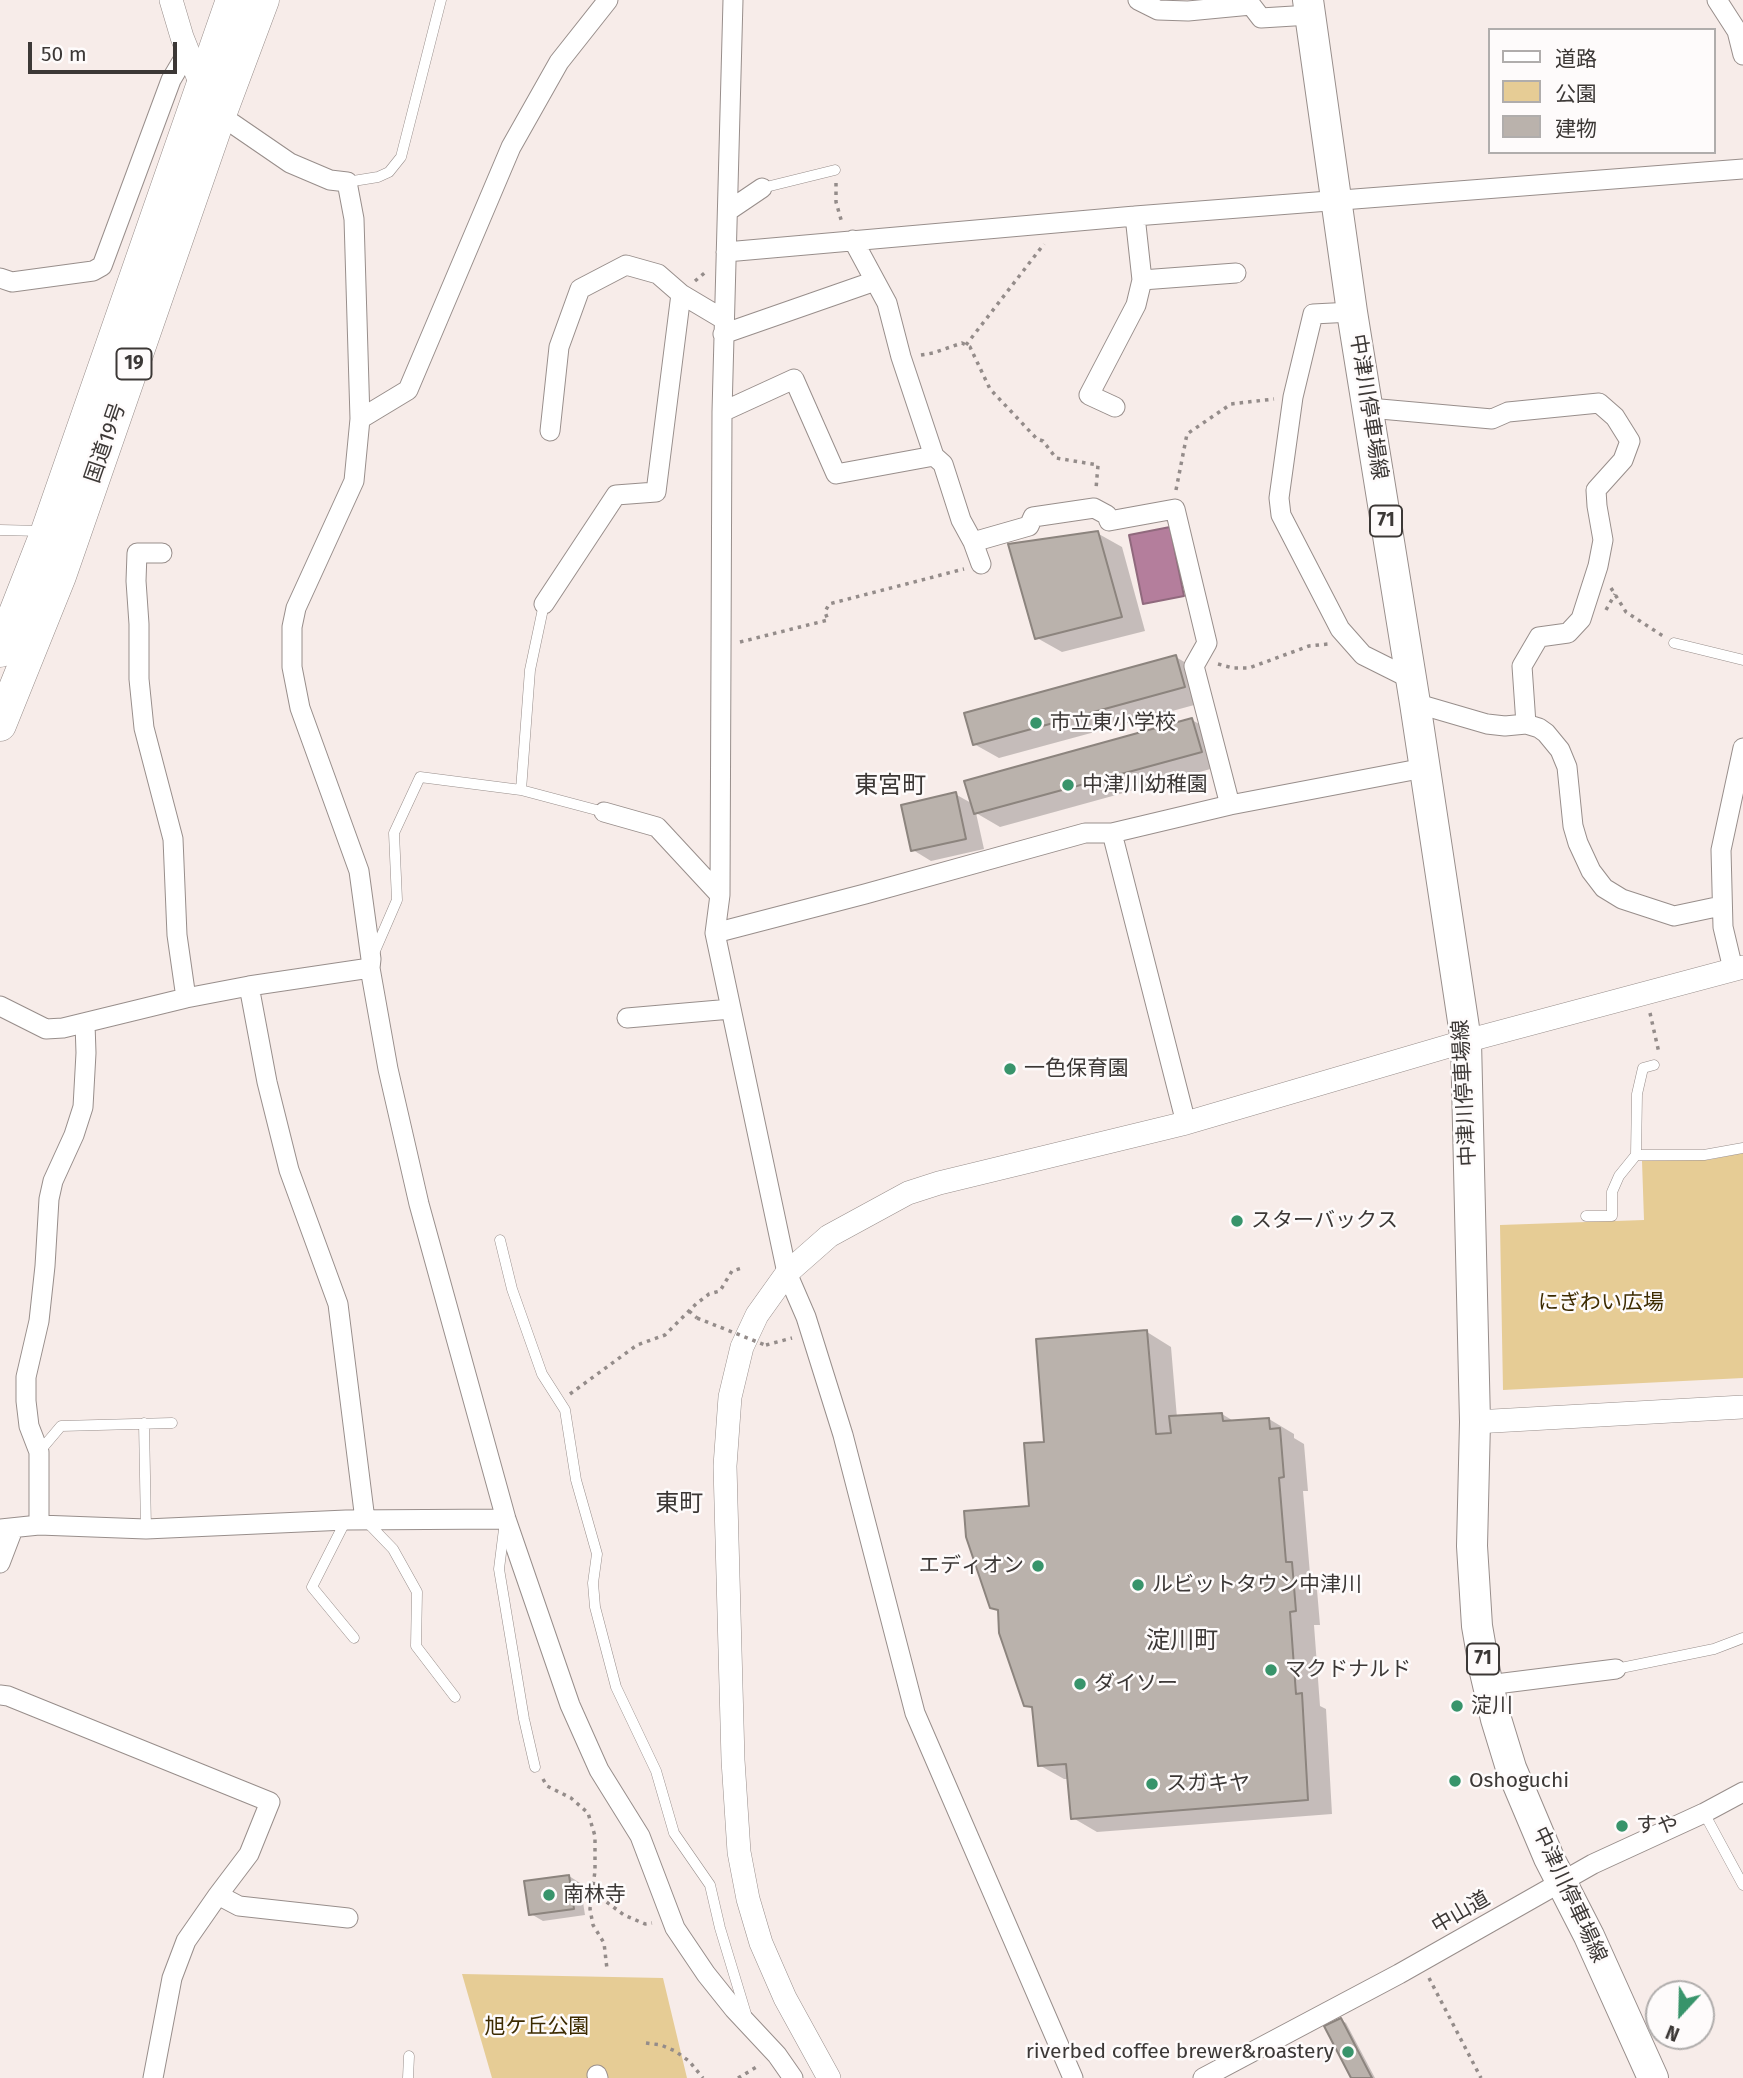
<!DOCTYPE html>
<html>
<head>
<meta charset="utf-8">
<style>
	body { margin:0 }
	#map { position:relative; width:1743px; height:2078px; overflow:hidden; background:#f7ece9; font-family:"Fira Sans","Noto Sans JP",sans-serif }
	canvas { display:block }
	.legend { position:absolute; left:1488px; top:28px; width:228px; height:126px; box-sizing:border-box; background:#fefbfb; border:2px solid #b0adac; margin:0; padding:9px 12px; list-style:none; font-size:21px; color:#3c3836 }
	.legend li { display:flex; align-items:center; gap:14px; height:35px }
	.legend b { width:35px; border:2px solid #b0adac }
	.north { position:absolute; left:1645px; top:1980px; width:70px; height:70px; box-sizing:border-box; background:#fefbfb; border:2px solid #b0adac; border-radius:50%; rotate:202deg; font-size:19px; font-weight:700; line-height:28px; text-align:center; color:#3c3836 }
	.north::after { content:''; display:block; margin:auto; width:24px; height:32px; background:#38946b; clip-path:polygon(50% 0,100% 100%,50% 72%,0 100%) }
	.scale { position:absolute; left:28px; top:42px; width:149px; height:32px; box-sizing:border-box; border:4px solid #3c3836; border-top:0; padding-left:9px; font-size:21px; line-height:24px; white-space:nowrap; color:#3c3836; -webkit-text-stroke:5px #fefbfb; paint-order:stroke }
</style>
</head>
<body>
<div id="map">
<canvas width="1743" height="2078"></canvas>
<ul class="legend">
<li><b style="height:9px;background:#fff"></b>道路</li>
<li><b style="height:19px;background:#e6cc95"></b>公園</li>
<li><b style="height:19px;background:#bab2ac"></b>建物</li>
</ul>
<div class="north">N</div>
<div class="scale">50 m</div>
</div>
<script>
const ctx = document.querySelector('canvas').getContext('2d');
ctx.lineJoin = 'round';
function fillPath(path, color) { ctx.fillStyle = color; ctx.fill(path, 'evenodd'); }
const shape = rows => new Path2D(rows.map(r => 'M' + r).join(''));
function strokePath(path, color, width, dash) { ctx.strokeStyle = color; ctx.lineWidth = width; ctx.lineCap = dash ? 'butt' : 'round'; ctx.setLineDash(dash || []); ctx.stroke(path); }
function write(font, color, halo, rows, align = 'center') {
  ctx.font = font + ' "Fira Sans","Noto Sans JP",sans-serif'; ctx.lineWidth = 5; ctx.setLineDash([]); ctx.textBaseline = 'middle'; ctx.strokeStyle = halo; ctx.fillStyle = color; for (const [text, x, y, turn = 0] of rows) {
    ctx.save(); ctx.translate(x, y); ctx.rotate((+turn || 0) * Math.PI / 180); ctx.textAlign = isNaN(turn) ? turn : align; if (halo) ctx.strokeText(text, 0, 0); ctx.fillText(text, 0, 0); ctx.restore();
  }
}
fillPath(shape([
	[1743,1153,1743,1378,1503,1390,1500,1225,1644,1220,1642,1161,1708,1160],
	[462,1974,663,1978,687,2078,492,2078]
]), '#e6cc95');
const water = shape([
	[1170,527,1184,596,1143,604,1129,535,1170,527]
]);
fillPath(water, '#b47e9c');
strokePath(water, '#90697d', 2);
fillPath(shape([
	[1097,533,1122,547,1145,631,1062,652,1037,638],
	[1176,657,1201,672,1209,701,999,758,974,744],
	[1192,720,1217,734,1225,765,1000,827,976,813,984,849,931,861,913,850,955,794,973,804],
	[1147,1332,1171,1347,1177,1418,1222,1414,1235,1422,1269,1419,1294,1434,1294,1438,1304,1444,1308,1491,1303,1491,1310,1574,1316,1578,1320,1625,1314,1625,1320,1706,1326,1709,1332,1814,1097,1832,1073,1818,1069,1779,1064,1779,1039,1765,1034,1710,1025,1704,1000,1612,991,1607,1031,1507,1046,1444],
	[569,1876,580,1883,585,1915,543,1921,531,1914],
	[1341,2020,1346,2023,1375,2078,1353,2078]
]), '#0003');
const building = shape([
	[1098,531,1122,617,1035,639,1008,544,1098,531],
	[1176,655,1185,687,973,745,964,713,1176,655],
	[1192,718,1202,752,974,814,964,781,1192,718],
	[956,792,966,839,911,851,901,805,956,792],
	[1147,1330,1156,1434,1171,1433,1169,1416,1222,1413,1223,1421,1269,1418,1270,1429,1280,1428,1284,1477,1279,1478,1286,1562,1292,1562,1296,1611,1290,1612,1296,1694,1302,1693,1308,1800,1071,1819,1066,1764,1038,1766,1032,1707,1024,1706,999,1633,998,1610,990,1608,966,1537,964,1511,1029,1506,1024,1443,1044,1442,1036,1339,1147,1330],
	[569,1875,574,1909,529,1915,524,1881,569,1875],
	[1341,2018,1372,2078,1351,2078,1324,2026,1341,2018]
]);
fillPath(building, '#bab2ac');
strokePath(building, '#8c847e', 2);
const service = shape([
	[347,182,378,177,389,172,401,157,441,0],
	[762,188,835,170],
	[0,530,41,531],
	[1674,643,1743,660],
	[521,790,530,670,544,604],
	[374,953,397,900,394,833,420,777,521,790,604,812],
	[1636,1155,1637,1094,1643,1068,1654,1065],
	[1586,1216,1612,1216,1612,1192,1619,1176,1636,1155,1704,1155,1743,1148],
	[500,1240,512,1289,542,1374,565,1410,576,1480,597,1554,593,1583,595,1607,616,1687,656,1771,674,1833,710,1885,720,1928,746,2014],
	[144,1423,146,1529],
	[39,1452,61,1426,172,1423],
	[346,1520,312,1587,354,1638],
	[366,1521,393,1549,417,1592,416,1646,455,1697],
	[504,1529,499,1569,524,1719,535,1767],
	[1616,1669,1714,1649,1743,1638],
	[1704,1813,1743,1885],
	[408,2078,409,2056]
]);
const minor = shape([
	[733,0,722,412,720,895,715,933,787,1273,806,1317,843,1435,915,1713,1073,2078],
	[1138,0,1158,10,1188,11,1251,5,1261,18,1310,15],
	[1717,0,1737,31,1743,55],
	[216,108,220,115,290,163,330,180,347,182,354,219,360,419,354,481,296,608,292,627,292,667,300,708,359,871,371,959,370,968,388,1069,419,1204,506,1519,570,1705,599,1770,640,1836,675,1928,706,1974,734,2009,777,2055,793,2078],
	[728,211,762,188],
	[853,240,887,303,901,357,934,456,943,464,961,520,973,542,981,564],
	[726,252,1135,216,1743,169],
	[0,278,12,282,93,271,102,266,171,80,181,63,190,57],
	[1142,280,1236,273],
	[1352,312,1313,314,1293,397,1279,498,1281,515,1340,629,1363,655,1409,678],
	[723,334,875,281],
	[1115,407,1089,395,1136,305,1142,280,1135,216],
	[1369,408,1492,419,1508,412,1599,403,1615,417,1630,441,1623,460,1596,490,1597,506,1603,540,1598,566,1581,619,1568,633,1539,637,1522,666,1526,724],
	[722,412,794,379,836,474,934,456],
	[360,419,408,390,511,147,559,62,608,0],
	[550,431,559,347,580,289,626,265,658,274,681,294],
	[973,542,1029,526,1033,517,1094,508,1107,515,1109,521,1175,509,1207,643,1194,666,1230,805],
	[162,553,137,553,136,581,139,624,139,679,144,728,173,839,177,935,186,998],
	[544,604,616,495,656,492,681,294,723,319],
	[1415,703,1487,724,1505,726,1526,724,1539,728,1546,733,1560,750,1567,767,1573,826,1578,843,1591,871,1604,888,1622,899,1674,916,1721,906],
	[604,812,657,827,720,895],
	[1112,833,1186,1123],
	[715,933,865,894,1085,833,1112,833,1230,805,1424,768],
	[1733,969,1723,927,1721,850,1743,748],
	[249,986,267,1082,289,1170,338,1304,365,1520],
	[0,1006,46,1029,63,1028,186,998,249,986,370,968],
	[627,1018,731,1009],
	[39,1525,39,1452,29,1426,26,1401,26,1377,39,1321,45,1266,49,1199,53,1181,74,1135,83,1107,86,1053,85,1023],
	[0,1529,39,1525,146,1529,346,1520,506,1519],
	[0,1563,13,1529],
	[1488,1685,1616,1669],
	[0,1695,8,1696,270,1802,249,1854,218,1895,186,1941,172,1978,153,2078],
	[218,1895,239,1906,348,1918],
	[597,2075,598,2078],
	[1203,2078,1399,1974,1593,1864,1704,1813,1743,1792]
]);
const tertiary = shape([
	[171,0,182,37,202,87],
	[1475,1422,1743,1407],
	[829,2078,785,1998,761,1943,748,1899,739,1852,733,1760,725,1466,730,1397,742,1347,757,1315,787,1273,829,1236,908,1193,939,1183,1186,1123,1466,1041,1743,967]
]);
const primary = shape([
	[1308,0,1352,312,1415,703,1466,1041,1475,1422,1472,1546,1477,1626,1485,1672,1496,1719,1511,1768,1549,1858,1589,1936,1653,2078]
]);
const trunk = shape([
	[0,651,47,531,232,0],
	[0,725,60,576,220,115,263,0]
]);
strokePath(service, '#988e8b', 11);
strokePath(minor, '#988e8b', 21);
strokePath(tertiary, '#988e8b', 24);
strokePath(primary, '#988e8b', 32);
strokePath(trunk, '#988e8b', 33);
strokePath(shape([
	[836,183,836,202,842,223],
	[695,281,708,270],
	[966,345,1044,244],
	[921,355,933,353,962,343,970,347,990,389,1037,439,1043,441,1056,458,1098,465,1096,489],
	[1176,490,1187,434,1231,404,1274,399],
	[1611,588,1626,612,1663,636],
	[1606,610,1615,594],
	[740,642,828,620,825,612,829,604,964,569],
	[1218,664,1233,668,1249,668,1309,646,1328,644],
	[1650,1013,1659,1053],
	[689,1311,697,1318],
	[766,1345,792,1338],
	[570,1394,637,1345,665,1335,696,1304,709,1294,720,1291,732,1271,742,1268],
	[543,1779,547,1786,571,1798,588,1813,595,1836,595,1871,590,1909,593,1925,604,1943,607,1969],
	[593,1892,624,1915,645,1924,652,1923],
	[1429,1978,1481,2078],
	[646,2043,661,2045,675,2051,689,2061,703,2078],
	[738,2078,760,2065]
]), '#948c8a', 3.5, [3.5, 5]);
strokePath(service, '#fff', 10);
strokePath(minor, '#fff', 19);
strokePath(tertiary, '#fff', 23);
strokePath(primary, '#fff', 30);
strokePath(trunk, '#fff', 32);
strokePath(shape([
	[697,1318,765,1345]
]), '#948c8a', 3.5, [3.5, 5]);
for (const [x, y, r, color] of [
	[1036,723,7,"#38946b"],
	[1068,785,7,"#38946b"],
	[1010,1069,7,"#38946b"],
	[1237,1221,7,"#38946b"],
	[1038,1566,7,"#38946b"],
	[1138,1585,7,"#38946b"],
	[1271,1670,7,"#38946b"],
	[1080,1684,7,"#38946b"],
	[1457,1706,7,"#38946b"],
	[1455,1781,7,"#38946b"],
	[1152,1784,7,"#38946b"],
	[1622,1826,7,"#38946b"],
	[549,1895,7,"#38946b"],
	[1348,2052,7,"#38946b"]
]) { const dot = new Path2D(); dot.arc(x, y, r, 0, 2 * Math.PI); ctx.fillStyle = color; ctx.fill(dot); strokePath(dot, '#fefbfb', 2.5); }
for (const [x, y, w] of [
	[134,364,35],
	[1386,521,32],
	[1483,1659,32]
]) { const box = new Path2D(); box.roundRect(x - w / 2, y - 15.5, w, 31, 5); ctx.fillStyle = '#fefbfb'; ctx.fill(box); strokePath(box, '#3c3836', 2); }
write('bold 19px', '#3c3836', null, [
	["19",134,364],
	["71",1386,521],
	["71",1483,1659]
]);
write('21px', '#3c3836', '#fefbfb', [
	["中津川停車場線",1368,407,81],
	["国道19号",106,443,-71],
	["中津川停車場線",1465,1093,-93],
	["中津川停車場線",1569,1895,65],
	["中山道",1461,1913,-30]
]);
write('21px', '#3c3836', '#fefbfb', [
	["市立東小学校",1050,723],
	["中津川幼稚園",1082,785],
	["一色保育園",1024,1069],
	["スターバックス",1251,1221],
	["エディオン",1024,1566,"right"],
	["ルビットタウン中津川",1152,1585],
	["マクドナルド",1285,1670],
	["ダイソー",1094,1684],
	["淀川",1471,1706],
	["Oshoguchi",1469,1781],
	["スガキヤ",1166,1784],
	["すや",1636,1826],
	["南林寺",563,1895],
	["riverbed coffee brewer&roastery",1334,2052,"right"]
], 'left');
write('21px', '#3d2b00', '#fefbfb', [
	["にぎわい広場",1601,1303],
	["旭ケ丘公園",537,2027]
]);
write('24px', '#3c3836', '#fefbfb', [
	["東宮町",890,786],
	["東町",679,1504],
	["淀川町",1182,1641]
]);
</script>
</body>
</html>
